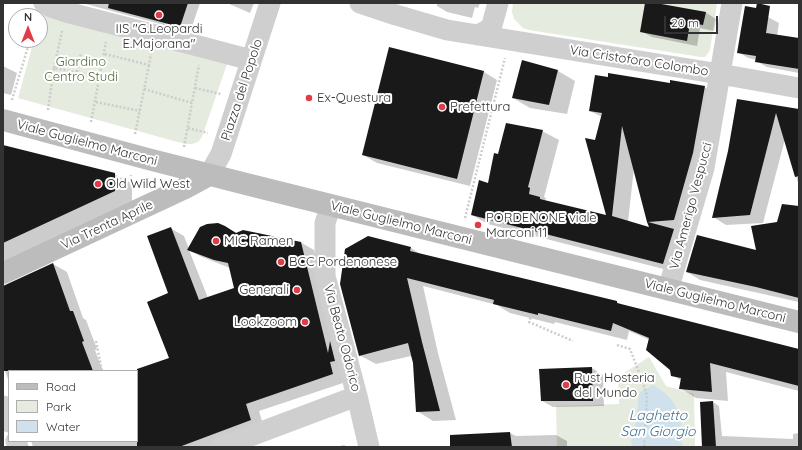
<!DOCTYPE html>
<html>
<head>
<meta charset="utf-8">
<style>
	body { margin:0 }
	#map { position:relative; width:802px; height:450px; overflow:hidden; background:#fff; font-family:Quicksand,sans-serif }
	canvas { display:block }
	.frame { position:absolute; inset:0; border:4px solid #323232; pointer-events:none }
	.legend { position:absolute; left:8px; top:370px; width:130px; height:72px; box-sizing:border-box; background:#fff; border:1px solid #adadad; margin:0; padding:5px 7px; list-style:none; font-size:12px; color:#323232 }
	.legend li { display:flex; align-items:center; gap:8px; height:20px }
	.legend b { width:20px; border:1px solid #adadad }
	.north { position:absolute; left:8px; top:8px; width:40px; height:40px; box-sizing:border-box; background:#fff; border:1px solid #adadad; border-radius:50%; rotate:0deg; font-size:11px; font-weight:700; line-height:16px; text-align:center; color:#323232 }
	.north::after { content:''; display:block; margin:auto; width:14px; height:18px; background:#e03c48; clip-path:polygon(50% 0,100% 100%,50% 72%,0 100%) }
	.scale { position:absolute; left:664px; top:16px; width:54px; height:18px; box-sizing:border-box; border:2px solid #323232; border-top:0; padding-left:5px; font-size:12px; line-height:14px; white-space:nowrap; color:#323232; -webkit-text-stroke:3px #fff; paint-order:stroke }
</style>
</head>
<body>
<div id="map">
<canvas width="802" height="450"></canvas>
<div class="frame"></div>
<ul class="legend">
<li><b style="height:5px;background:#bcbcbc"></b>Road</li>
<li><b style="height:11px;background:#e5ebde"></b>Park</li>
<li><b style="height:11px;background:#cee1ec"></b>Water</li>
</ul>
<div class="north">N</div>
<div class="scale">20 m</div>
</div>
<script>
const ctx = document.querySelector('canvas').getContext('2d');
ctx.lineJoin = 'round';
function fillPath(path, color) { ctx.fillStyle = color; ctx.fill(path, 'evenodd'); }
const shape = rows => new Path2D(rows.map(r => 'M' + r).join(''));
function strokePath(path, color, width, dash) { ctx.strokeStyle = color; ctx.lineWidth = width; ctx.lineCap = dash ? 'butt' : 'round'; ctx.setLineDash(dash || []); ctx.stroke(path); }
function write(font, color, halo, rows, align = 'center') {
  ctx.font = font + ' Quicksand,sans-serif'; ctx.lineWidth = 4; ctx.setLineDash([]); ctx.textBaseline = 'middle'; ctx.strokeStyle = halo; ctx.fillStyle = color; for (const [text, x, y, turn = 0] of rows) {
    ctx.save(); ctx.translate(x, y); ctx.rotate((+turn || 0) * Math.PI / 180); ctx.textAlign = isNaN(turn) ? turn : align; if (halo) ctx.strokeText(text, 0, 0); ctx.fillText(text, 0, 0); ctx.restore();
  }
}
fillPath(shape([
	[513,3,717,3,710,50,705,57,701,57,529,30,523,28,514,19,512,12],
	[42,12,227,64,202,137,198,142,192,144,185,144,18,98,34,40,40,40,40,19],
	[649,357,666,386,694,394,695,447,557,447,556,406,619,404,618,377]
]), '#e5ebde');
fillPath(shape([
	[653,385,665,393,674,403,681,420,680,438,683,447,632,447,631,442,636,423,639,393]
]), '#cee1ec');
fillPath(shape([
	[82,3,200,3,190,32],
	[227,3,254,3,250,13],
	[437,3,480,3,478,8,475,7,472,18,447,12,437,6],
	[646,3,705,12,716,19,714,31,700,28,697,46,652,37,641,31],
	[744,14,768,17,779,23,777,36,799,39,799,73,767,67,756,61,757,60,748,58,738,52],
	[390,48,484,72,497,80,470,186,377,163,363,155],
	[522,62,558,71,575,81,567,114,530,108,513,98],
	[3,66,17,73,11,95,3,93],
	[670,84,704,87,720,96,690,229,674,230,689,239,679,273,488,224,472,215,489,184,499,155,542,131,559,140,544,197,546,198,545,201,608,217,595,141,602,117,590,111],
	[634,168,650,228,628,222],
	[737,100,799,110,799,186,785,139,763,223,726,225,713,217,729,151],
	[3,146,114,174,132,184,132,201,3,261],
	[799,207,799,302,700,280,687,272,757,251,778,223],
	[225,227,237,233,300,242,314,250,346,382,259,411,264,428,212,447,33,447,31,441,137,441,137,371,135,371,170,358,170,228,184,236,189,249],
	[189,250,202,257,230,268,235,288,208,298],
	[411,248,422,255,617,302,623,306,799,350,799,391,726,372,728,401,696,398,680,388,682,381,672,375,671,369,650,340,629,331,627,340,555,322,554,324,510,313,497,305,423,286,438,353,456,420,433,421,417,411,414,363,411,356,376,364,359,355],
	[53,264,67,272,83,318,86,320,97,349,95,350,103,371,9,371,9,382,3,365,3,287],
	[592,368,603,375,604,406,553,407,542,401],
	[713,402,719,406,722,436,793,439,793,434,799,433,799,447,704,447],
	[510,433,516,436,556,435,567,441,567,447,466,447],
	[344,445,348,447,335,447]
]), '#0003');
fillPath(shape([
	[109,3,188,3,180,27,108,8],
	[645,3,656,3,706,12,703,25,690,23,687,41,640,32],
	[757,3,770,6,766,33,799,38,799,69,755,62,756,56,737,53,745,6,756,8],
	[389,47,484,71,457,179,362,155],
	[522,60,558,70,549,105,512,98],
	[608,73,670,83,670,80,705,86,693,153,674,220,648,222,674,229,663,264,471,215,479,180,488,183,494,153,498,154,506,123,543,130,528,187,530,188,529,194,540,197,540,199,606,215,585,138,595,140,602,113,589,111,595,75,608,77],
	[622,126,647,222,649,227,612,216],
	[737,99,799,109,799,176,795,177,776,113,750,215,712,218,728,151],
	[3,145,115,173,115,191,3,243],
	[782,204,799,206,799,298,756,287,686,272,697,235,756,250,751,226,777,222],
	[218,223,225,226,236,233,243,230,301,242,328,353,330,341,335,361,330,362,333,374,246,404,251,420,179,447,137,447,137,369,169,358,147,302,168,293,147,236,171,227,199,300,234,288,228,263,214,260,187,250,200,227,207,224],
	[368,236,411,247,410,251,617,301,617,303,799,349,799,386,710,363,712,392,679,389,681,378,671,376,670,370,646,350,649,338,613,323,611,331,538,313,538,315,493,304,494,300,407,278,422,342,440,411,416,412,413,363,408,343,359,356,340,284,345,249],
	[53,263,70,311,73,311,84,341,82,342,93,371,3,371,3,286],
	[592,367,593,401,541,401,539,369],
	[713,401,716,447,702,447,700,402],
	[510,432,512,447,450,447,450,435]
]), '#191919');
strokePath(shape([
	[105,54,149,65,151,54],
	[54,68,62,31],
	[77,72,81,53],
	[195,88,221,94],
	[144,89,192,103,199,65],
	[12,100,30,40],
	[96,102,140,111],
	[48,110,54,68,100,77],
	[91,122,106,42],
	[188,128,208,133],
	[135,134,149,65],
	[184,147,192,103],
	[123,194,128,187,131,175],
	[465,218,505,58],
	[532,314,529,322,573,341],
	[96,341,102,371],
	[617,345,630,349,642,380,647,396,644,447]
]), '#ccc', 2.5, [2, 2]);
strokePath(shape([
	[44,3,51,7,66,12,202,47,251,60],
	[360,3,396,15,447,30,720,74,799,88],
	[478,35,488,30,492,25,498,3],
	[209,175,221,154,270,3],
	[331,205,325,223,325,276,357,396,369,447],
	[668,290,704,168,732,3],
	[3,406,9,422],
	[16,441,18,447],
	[221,447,357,396]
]), '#cfcfcf', 21);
strokePath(shape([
	[3,120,148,159,246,184,799,322],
	[3,273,185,188,209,175]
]), '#bcbcbc', 22);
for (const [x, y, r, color] of [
	[159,15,4,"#e03c48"],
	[309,98,4,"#e03c48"],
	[442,107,4,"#e03c48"],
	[98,184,4,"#e03c48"],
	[478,225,4,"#e03c48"],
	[216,241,4,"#e03c48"],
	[281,262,4,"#e03c48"],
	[297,290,4,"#e03c48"],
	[305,322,4,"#e03c48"],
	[566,385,4,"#e03c48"]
]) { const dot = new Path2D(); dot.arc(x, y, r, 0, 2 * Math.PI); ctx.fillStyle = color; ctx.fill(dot); strokePath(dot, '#fff', 1.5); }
write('13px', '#323232', '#fff', [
	["IIS \"G.Leopardi",159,29,"center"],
	["E.Majorana\"",159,44,"center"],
	["Ex-Questura",317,98],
	["Prefettura",450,107],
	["Old Wild West",106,184],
	["PORDENONE viale",486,218],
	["Marconi 11",486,233],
	["MIC Ramen",224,241],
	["BCC Pordenonese",289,262],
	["Generali",289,290,"right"],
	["Lookzoom",297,322,"right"],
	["Rust Hosteria",574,378],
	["del Mundo",574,393]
], 'left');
write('13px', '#323232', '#fff', [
	["Via Cristoforo Colombo",639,61,9],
	["Piazza del Popolo",242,90,-72],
	["Viale Guglielmo Marconi",87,143,15],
	["Via Amerigo Vespucci",691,206,-75],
	["Viale Guglielmo Marconi",401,223,14],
	["Via Trenta Aprile",107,225,-25],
	["Viale Guglielmo Marconi",715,301,14],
	["Via Beato Odorico",342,338,75]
]);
write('13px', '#556d3f', '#fff', [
	["Giardino",81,62],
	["Centro Studi",81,77]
]);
write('italic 14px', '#417392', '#fff', [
	["Laghetto",658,416],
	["San Giorgio",658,432]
]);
</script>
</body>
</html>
